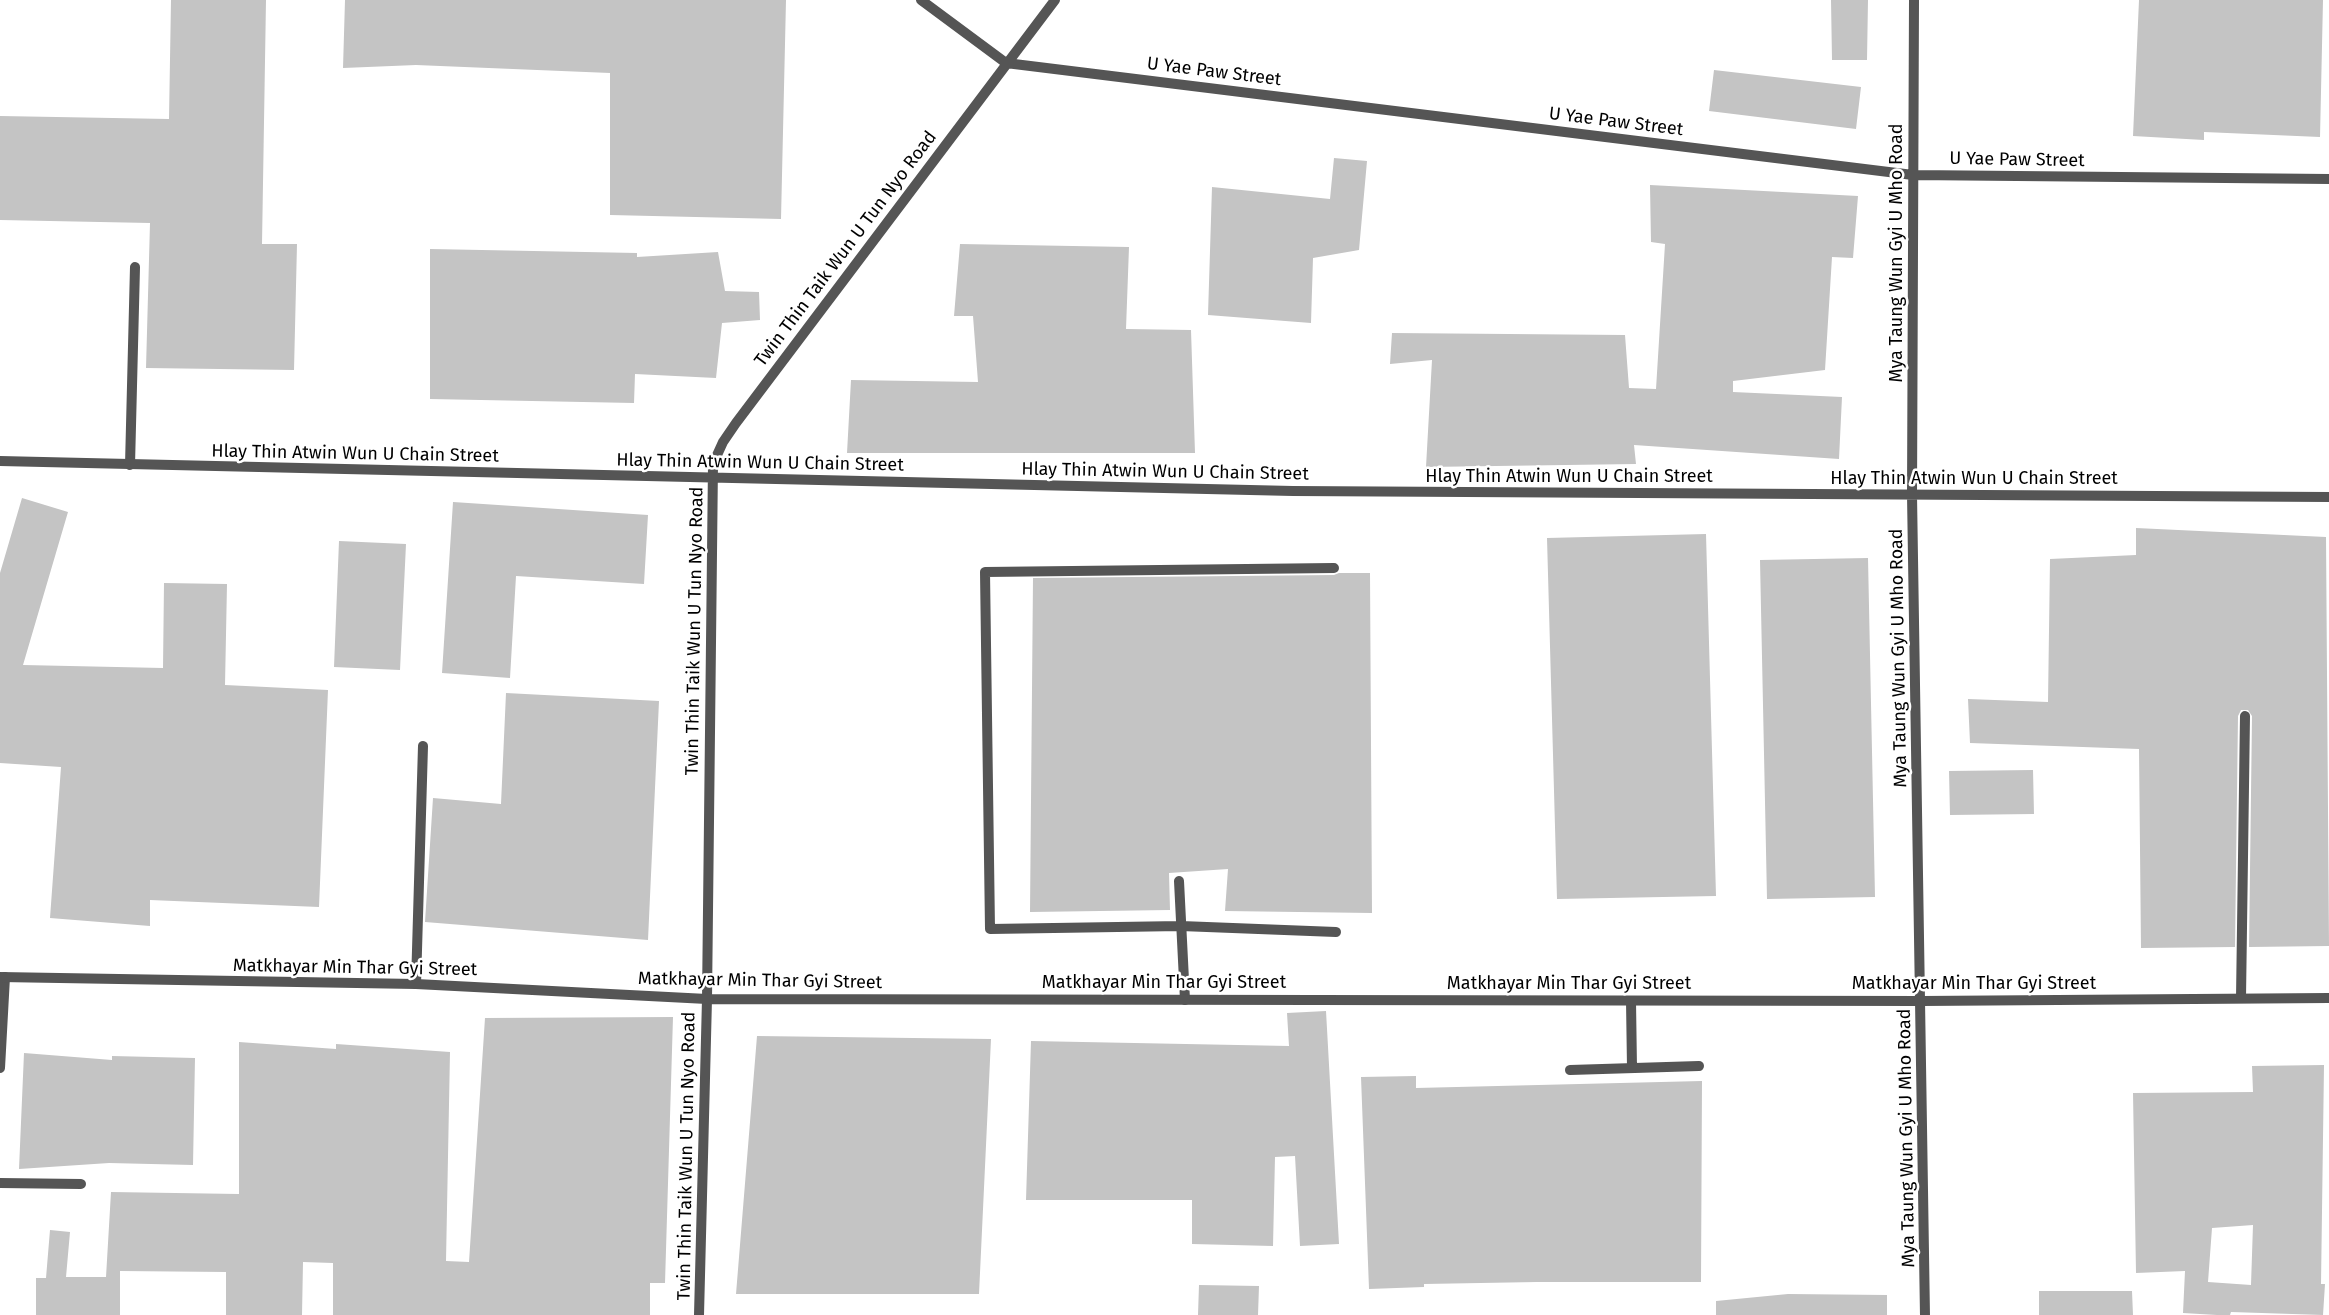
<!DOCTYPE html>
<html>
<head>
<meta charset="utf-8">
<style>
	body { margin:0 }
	canvas { display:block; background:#fff }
</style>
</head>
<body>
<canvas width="2329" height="1315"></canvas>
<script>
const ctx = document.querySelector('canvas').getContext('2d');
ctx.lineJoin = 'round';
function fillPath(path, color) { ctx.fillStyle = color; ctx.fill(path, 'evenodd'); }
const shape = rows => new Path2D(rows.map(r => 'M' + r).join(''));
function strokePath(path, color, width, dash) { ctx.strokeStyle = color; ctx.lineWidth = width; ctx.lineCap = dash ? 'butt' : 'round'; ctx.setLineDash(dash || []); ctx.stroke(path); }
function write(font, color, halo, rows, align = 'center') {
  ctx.font = font + ' "Fira Sans",sans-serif'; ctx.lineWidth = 5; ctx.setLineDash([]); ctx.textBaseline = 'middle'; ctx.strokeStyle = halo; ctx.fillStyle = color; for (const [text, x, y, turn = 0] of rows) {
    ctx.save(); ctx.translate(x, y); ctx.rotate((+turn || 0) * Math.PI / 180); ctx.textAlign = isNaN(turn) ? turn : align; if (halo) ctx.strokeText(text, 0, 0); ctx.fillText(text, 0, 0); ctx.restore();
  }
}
fillPath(shape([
	[171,0,266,0,262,244,297,244,294,370,146,368,150,223,0,220,0,116,169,119],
	[345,0,786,0,781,219,610,215,610,73,416,65,343,68],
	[1831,0,1868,0,1867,60,1832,60],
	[2139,0,2323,0,2320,137,2204,132,2204,140,2133,136],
	[1714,70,1861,87,1856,129,1709,111],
	[1334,158,1367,161,1359,250,1313,258,1311,323,1208,315,1212,187,1330,199],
	[1650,185,1858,196,1853,258,1832,257,1825,370,1733,381,1733,392,1842,397,1839,459,1634,445,1636,464,1426,467,1432,360,1390,364,1392,333,1625,335,1629,388,1656,389,1665,244,1651,242],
	[960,244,1129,247,1126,329,1191,330,1195,453,847,453,851,380,978,382,973,316,954,316],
	[430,249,637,253,637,257,718,252,725,291,759,292,760,320,722,323,716,378,635,374,634,403,430,399],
	[22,498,68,512,23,665,163,668,164,583,227,584,225,685,328,690,319,907,150,900,150,926,50,918,61,767,0,763,0,573],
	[453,502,648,515,644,584,516,576,510,678,442,673],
	[2136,528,2326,537,2329,946,2249,947,2252,716,2248,710,2241,710,2238,716,2235,947,2141,948,2139,749,1970,743,1968,699,2048,702,2050,559,2136,555],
	[1706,534,1716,896,1557,899,1547,538],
	[339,541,406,544,400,670,334,667],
	[1868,558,1875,897,1767,899,1760,560],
	[1339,573,1370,573,1372,913,1225,911,1228,869,1169,873,1170,910,1030,912,1033,578,1334,575],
	[506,693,659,701,648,940,425,922,433,798,501,804],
	[2033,770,2034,814,1950,815,1949,771],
	[1326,1011,1339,1244,1300,1246,1295,1156,1275,1157,1273,1246,1192,1244,1192,1200,1026,1200,1031,1041,1289,1046,1287,1013],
	[673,1017,665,1283,650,1283,650,1315,333,1315,333,1263,303,1262,302,1315,226,1315,226,1272,120,1271,120,1315,36,1315,36,1278,46,1278,50,1230,70,1232,66,1277,106,1277,111,1192,239,1194,239,1042,336,1049,336,1044,450,1052,446,1261,469,1262,485,1018],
	[757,1036,991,1039,979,1294,736,1294],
	[24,1053,112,1060,112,1056,195,1058,193,1165,109,1163,19,1169],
	[2324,1065,2321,1284,2325,1284,2323,1315,2231,1312,2230,1315,2217,1315,2183,1313,2185,1271,2136,1273,2133,1093,2253,1092,2252,1066],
	[2253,1225,2251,1285,2208,1282,2212,1228],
	[1416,1076,1416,1088,1702,1081,1701,1282,1537,1282,1424,1284,1424,1287,1369,1289,1361,1077],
	[1199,1285,1259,1286,1258,1315,1198,1315],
	[2039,1291,2132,1291,2133,1315,2039,1315],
	[1788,1294,1887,1295,1887,1315,1716,1315,1716,1301]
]), '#c4c4c4');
strokePath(shape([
	[130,465,135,267],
	[1334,568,985,572,990,929,1181,926,1336,932],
	[1179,881,1185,1000],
	[416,984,423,746],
	[2241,998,2245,716],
	[1631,1001,1632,1068],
	[0,1068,5,977],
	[1570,1070,1699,1066],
	[0,1183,81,1184]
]), '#555', 10);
strokePath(shape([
	[921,0,1006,63,1913,175,2329,179],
	[1914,0,1912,495,1925,1315],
	[0,461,1293,491,2329,497],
	[0,977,416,984,707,999,1922,1001,2329,998],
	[699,1315,707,999,713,464,723,442,736,423,1055,0]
]), '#555', 10);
write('18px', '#000', '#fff', [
	["U Yae Paw Street",1214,72,7],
	["U Yae Paw Street",1616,122,7],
	["U Yae Paw Street",2017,160,1],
	["Twin Thin Taik Wun U Tun Nyo Road",846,249,-53],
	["Mya Taung Wun Gyi U Mho Road",1897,253,-90],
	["Hlay Thin Atwin Wun U Chain Street",355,454,1],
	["Hlay Thin Atwin Wun U Chain Street",760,463,1],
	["Hlay Thin Atwin Wun U Chain Street",1165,472,1],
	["Hlay Thin Atwin Wun U Chain Street",1569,477],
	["Hlay Thin Atwin Wun U Chain Street",1974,479],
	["Twin Thin Taik Wun U Tun Nyo Road",695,631,-89],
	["Mya Taung Wun Gyi U Mho Road",1899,658,-91],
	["Matkhayar Min Thar Gyi Street",355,968,1],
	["Matkhayar Min Thar Gyi Street",760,981,1],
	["Matkhayar Min Thar Gyi Street",1164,983],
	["Matkhayar Min Thar Gyi Street",1569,984],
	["Matkhayar Min Thar Gyi Street",1974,984],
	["Mya Taung Wun Gyi U Mho Road",1907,1138,-91],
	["Twin Thin Taik Wun U Tun Nyo Road",687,1156,-89]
]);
</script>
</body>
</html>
